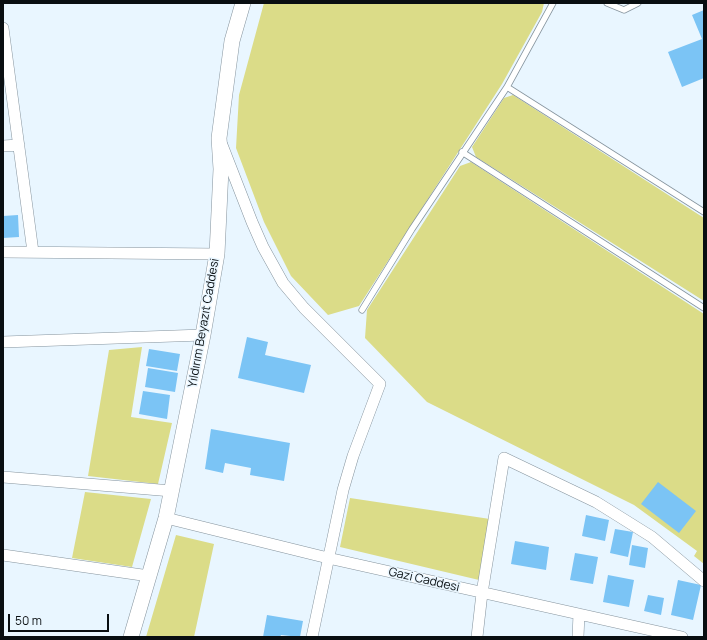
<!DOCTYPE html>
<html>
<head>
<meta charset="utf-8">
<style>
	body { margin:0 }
	#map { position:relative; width:707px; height:640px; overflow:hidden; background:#e9f6ff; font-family:Manrope,sans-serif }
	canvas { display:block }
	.frame { position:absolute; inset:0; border:4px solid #090e11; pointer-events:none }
	.scale { position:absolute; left:8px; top:614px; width:101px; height:18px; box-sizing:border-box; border:2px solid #090e11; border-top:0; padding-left:5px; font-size:12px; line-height:14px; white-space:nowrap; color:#090e11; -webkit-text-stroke:3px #e9f6ff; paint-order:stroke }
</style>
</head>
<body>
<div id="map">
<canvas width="707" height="640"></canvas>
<div class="frame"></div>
<div class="scale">50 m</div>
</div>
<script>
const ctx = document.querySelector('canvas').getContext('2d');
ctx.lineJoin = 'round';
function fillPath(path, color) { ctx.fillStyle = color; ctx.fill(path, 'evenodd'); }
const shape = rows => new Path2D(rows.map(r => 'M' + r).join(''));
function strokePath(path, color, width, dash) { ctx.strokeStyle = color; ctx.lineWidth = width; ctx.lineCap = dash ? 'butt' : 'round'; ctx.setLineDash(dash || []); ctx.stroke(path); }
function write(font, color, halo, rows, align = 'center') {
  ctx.font = font + ' Manrope,sans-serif'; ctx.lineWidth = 3; ctx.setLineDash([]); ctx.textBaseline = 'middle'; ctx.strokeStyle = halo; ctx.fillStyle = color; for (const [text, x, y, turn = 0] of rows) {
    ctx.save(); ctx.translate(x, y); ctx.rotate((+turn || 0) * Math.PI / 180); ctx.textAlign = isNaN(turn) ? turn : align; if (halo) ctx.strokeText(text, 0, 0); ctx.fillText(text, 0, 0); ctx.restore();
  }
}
fillPath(shape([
	[264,3,544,3,542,12,502,84,359,306,328,315,291,276,264,222,236,148,239,95],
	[513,95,704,218,704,301,476,157,472,147,504,98],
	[471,162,704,314,704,564,694,556,697,551,634,505,427,402,365,338,367,310,460,166],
	[142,347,131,417,172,423,158,484,88,476,109,350],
	[85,492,151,499,132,567,72,558],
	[350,498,490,519,479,580,340,547],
	[176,535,214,544,194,637,146,637]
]), '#dbdc88');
fillPath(shape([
	[704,10,704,78,682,87,668,52,702,39,692,15],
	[18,215,19,237,3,238,3,216],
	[247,337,268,342,265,355,311,365,304,393,238,378],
	[149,349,180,354,177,371,146,366],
	[148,368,178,373,175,392,145,387],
	[143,391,170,395,167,419,139,414],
	[211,429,290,443,284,481,250,475,251,468,225,463,223,473,205,469],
	[658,482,696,511,679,533,641,504],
	[586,515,609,520,605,541,582,536],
	[615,529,633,532,628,557,610,553],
	[515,541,549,547,546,570,511,564],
	[632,545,648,548,645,568,629,565],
	[575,553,598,557,593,584,570,580],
	[608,575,634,580,629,607,603,602],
	[678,580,701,585,693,620,671,615],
	[648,595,664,598,661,615,644,611],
	[267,615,303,621,300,637,281,635,280,637,263,637]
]), '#7bc4f5');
const lane = shape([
	[607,3,624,10,638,3],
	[507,87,704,212],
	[462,152,704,308],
	[362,310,412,229,507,87,553,3]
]);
const street = shape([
	[3,28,33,252],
	[222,145,252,222,263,247,283,283,304,308,380,384,353,456,343,490,312,637],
	[3,146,19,145],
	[3,252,217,254],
	[3,342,203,335],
	[3,477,172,491],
	[166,518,328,558,682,637],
	[3,555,149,576],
	[477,637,482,593,504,458,596,502,652,537,704,581],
	[578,637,579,614]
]);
const secondary = shape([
	[131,637,166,518,203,335,217,254,221,169,219,138,232,41,243,3]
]);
strokePath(lane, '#86949e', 7);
strokePath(street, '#86949e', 12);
strokePath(secondary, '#86949e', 16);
strokePath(lane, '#fff', 5.5);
strokePath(street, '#fff', 11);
strokePath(secondary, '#fff', 15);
write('12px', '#090e11', '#e9f6ff', [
	["Yıldırım Beyazıt Caddesi",204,323,-80],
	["Gazi Caddesi",424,580,13]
]);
</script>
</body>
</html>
